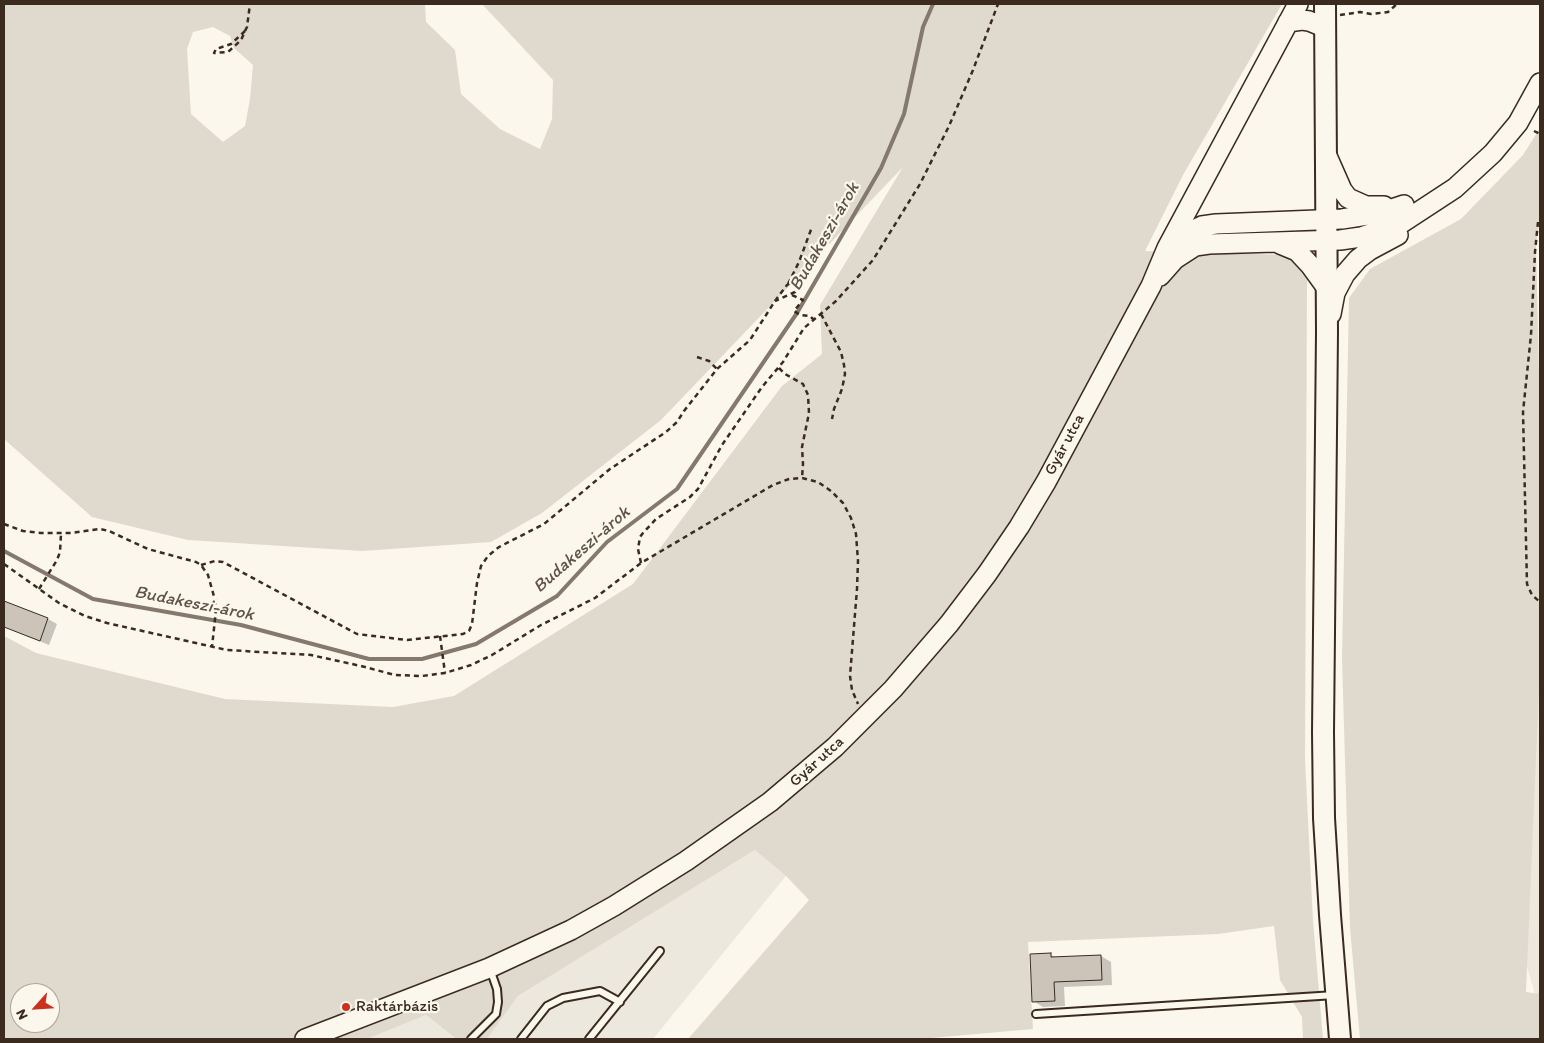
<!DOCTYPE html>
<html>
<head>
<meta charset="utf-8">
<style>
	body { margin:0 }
	#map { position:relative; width:1544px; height:1043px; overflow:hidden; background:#fbf7ec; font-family:Itim,sans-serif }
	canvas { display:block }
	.frame { position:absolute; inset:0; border:5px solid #3b2a1e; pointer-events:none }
	.north { position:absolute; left:10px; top:983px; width:50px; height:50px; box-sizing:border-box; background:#fbf7ec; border:1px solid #aea59a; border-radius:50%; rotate:244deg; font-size:14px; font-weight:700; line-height:20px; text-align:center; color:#3b2a1e }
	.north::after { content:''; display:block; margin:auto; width:18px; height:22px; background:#c8321e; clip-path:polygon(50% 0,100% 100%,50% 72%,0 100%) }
</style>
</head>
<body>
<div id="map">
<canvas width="1544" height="1043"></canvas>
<div class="frame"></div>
<div class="north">N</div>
</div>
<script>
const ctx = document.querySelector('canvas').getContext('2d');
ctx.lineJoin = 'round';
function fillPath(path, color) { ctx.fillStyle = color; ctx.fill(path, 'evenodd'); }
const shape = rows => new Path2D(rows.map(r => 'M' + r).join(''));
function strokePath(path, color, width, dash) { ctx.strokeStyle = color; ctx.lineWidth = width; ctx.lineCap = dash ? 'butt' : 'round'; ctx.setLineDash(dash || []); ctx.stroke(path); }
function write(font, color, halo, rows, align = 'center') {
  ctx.font = font + ' Itim,sans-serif'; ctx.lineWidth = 4.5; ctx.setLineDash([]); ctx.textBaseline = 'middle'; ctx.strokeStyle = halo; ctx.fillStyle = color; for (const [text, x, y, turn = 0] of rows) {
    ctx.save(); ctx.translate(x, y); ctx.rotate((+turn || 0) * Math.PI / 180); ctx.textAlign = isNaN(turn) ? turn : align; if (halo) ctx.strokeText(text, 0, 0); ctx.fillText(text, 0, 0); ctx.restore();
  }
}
fillPath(shape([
	[1540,427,1540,1011,1519,940],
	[755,850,786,876,653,1039,487,1039,518,996],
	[426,1015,455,1039,367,1039]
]), '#ede8dd');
fillPath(shape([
	[4,4,425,4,426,22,455,50,461,94,500,129,540,149,552,119,553,80,482,4,1282,4,1183,175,1145,251,1289,255,1307,280,1305,759,1313,921,1323,1039,1303,1039,1302,1017,1280,980,1274,926,1218,934,1028,942,1033,1029,920,1039,688,1039,809,900,786,876,755,850,518,996,487,1039,456,1039,426,1015,367,1039,4,1039,4,636,36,653,225,699,393,707,454,696,633,584,782,386,822,354,820,305,903,167,661,420,542,513,491,542,362,551,188,540,92,517,4,439],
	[213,27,230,36,234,48,253,65,250,99,245,126,223,142,191,114,187,49,193,32],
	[20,993,50,993,50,1023,20,1023],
	[1540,128,1540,220,1536,244,1540,416,1540,664,1526,992,1540,994,1540,1039,1360,1039,1350,928,1342,659,1349,298,1370,269,1461,219,1523,155]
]), '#dfd9ce');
fillPath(shape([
	[4,602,48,619,57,624,49,645,21,634,12,629,15,621,4,617],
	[1051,955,1057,958,1101,956,1111,962,1112,985,1064,987,1065,1006,1043,1007,1033,1001]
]), '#0003');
strokePath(shape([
	[4,551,93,599,241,625,369,659,422,659,476,644,557,596,607,542,677,489,797,313,881,168,904,114,923,27,933,4]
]), '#85796d', 4);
const building = shape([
	[4,601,48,618,40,641,4,627,4,601],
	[1051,953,1051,957,1101,955,1102,980,1054,982,1055,1001,1032,1002,1030,954,1051,953]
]);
fillPath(building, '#ccc4b9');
strokePath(building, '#3b2a1e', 1);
const lane = shape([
	[1036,1014,1335,995],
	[471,1039,496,1014,498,1002,497,989,490,969],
	[521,1039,547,1006,563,998,600,991,620,1002],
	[589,1039,660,951]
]);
const secondary = shape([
	[1288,22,1302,20,1309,21,1324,27],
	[1327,156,1342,190,1348,198,1366,206,1384,206],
	[1280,244,1297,251,1310,265,1326,287],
	[1170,245,1185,234,1202,226,1216,224,1342,219,1380,213,1404,205],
	[1160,276,1175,259,1195,246,1209,244,1340,240,1361,237,1400,224,1455,188,1493,153,1518,123,1540,83],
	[1331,314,1335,293,1345,274,1358,259,1370,250,1398,235],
	[305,1039,489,968,571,930,614,906,686,861,770,802,835,747,893,689,949,624,987,574,1019,527,1046,482,1151,286,1167,248,1298,4]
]);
const primary = shape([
	[1325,4,1327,332,1323,732,1324,818,1330,915,1340,1039]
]);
strokePath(lane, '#3b2a1e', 10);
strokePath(secondary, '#3b2a1e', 22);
strokePath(primary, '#3b2a1e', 24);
strokePath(shape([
	[1340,15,1360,12,1371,14,1388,12,1397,4],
	[245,31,231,44,216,49,214,53,228,52,239,42,242,38,245,31,247,27,250,4],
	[1534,131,1540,134],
	[1538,222,1535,252,1531,335,1523,412,1527,584,1532,595,1540,602],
	[788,284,799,262,812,227],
	[792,295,803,300,794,311,800,315,810,316,813,319],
	[821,314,841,352,844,365,845,374,842,389,834,409,832,419],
	[697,357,709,361,717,369],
	[779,368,785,374,803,384,808,395,809,413,802,447,803,464,802,478],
	[4,524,23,531,41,533,71,533,100,529,109,531,148,549,196,562,201,565,208,575,215,600,216,610,212,647],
	[641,563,638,549,640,537,643,533,656,519,690,497,698,489,722,445,762,387,783,362,804,328,836,301,873,260,920,184,949,126,973,70,998,4],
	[4,564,59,603,85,616,107,623,227,650,311,655,361,666,395,675,422,676,445,673,471,665,492,655,541,625,595,598,641,563,773,485,789,479,802,478,818,482,831,491,843,503,851,518,856,534,858,561,857,589,850,676,852,690,858,704],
	[201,565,215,561,223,562,357,634,407,640,463,634,469,631,472,624,477,583,481,566,488,556,499,547,544,524,610,469,666,432,677,422,684,411,717,369,750,340,775,301,787,285,791,283,794,284,796,288,795,292,775,301],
	[39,589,57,560,60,552,61,534],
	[440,636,445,673]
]), '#3b2a1e', 2.5, [5, 4]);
strokePath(lane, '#fbf7ec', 6);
strokePath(secondary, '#fbf7ec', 19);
strokePath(primary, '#fbf7ec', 20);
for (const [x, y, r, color] of [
	[346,1007,5,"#c8321e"]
]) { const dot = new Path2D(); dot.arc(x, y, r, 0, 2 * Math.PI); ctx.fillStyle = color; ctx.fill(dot); strokePath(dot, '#fbf7ec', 2); }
write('16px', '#3b2a1e', '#fbf7ec', [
	["Gyár utca",1065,445,-62],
	["Gyár utca",817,762,-42]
]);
write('16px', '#3b2a1e', '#fbf7ec', [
	["Raktárbázis",356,1007]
], 'left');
write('italic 18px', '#605246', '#fbf7ec', [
	["Budakeszi-árok",825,237,-60],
	["Budakeszi-árok",582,550,-41],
	["Budakeszi-árok",194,604,11]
]);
</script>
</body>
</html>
